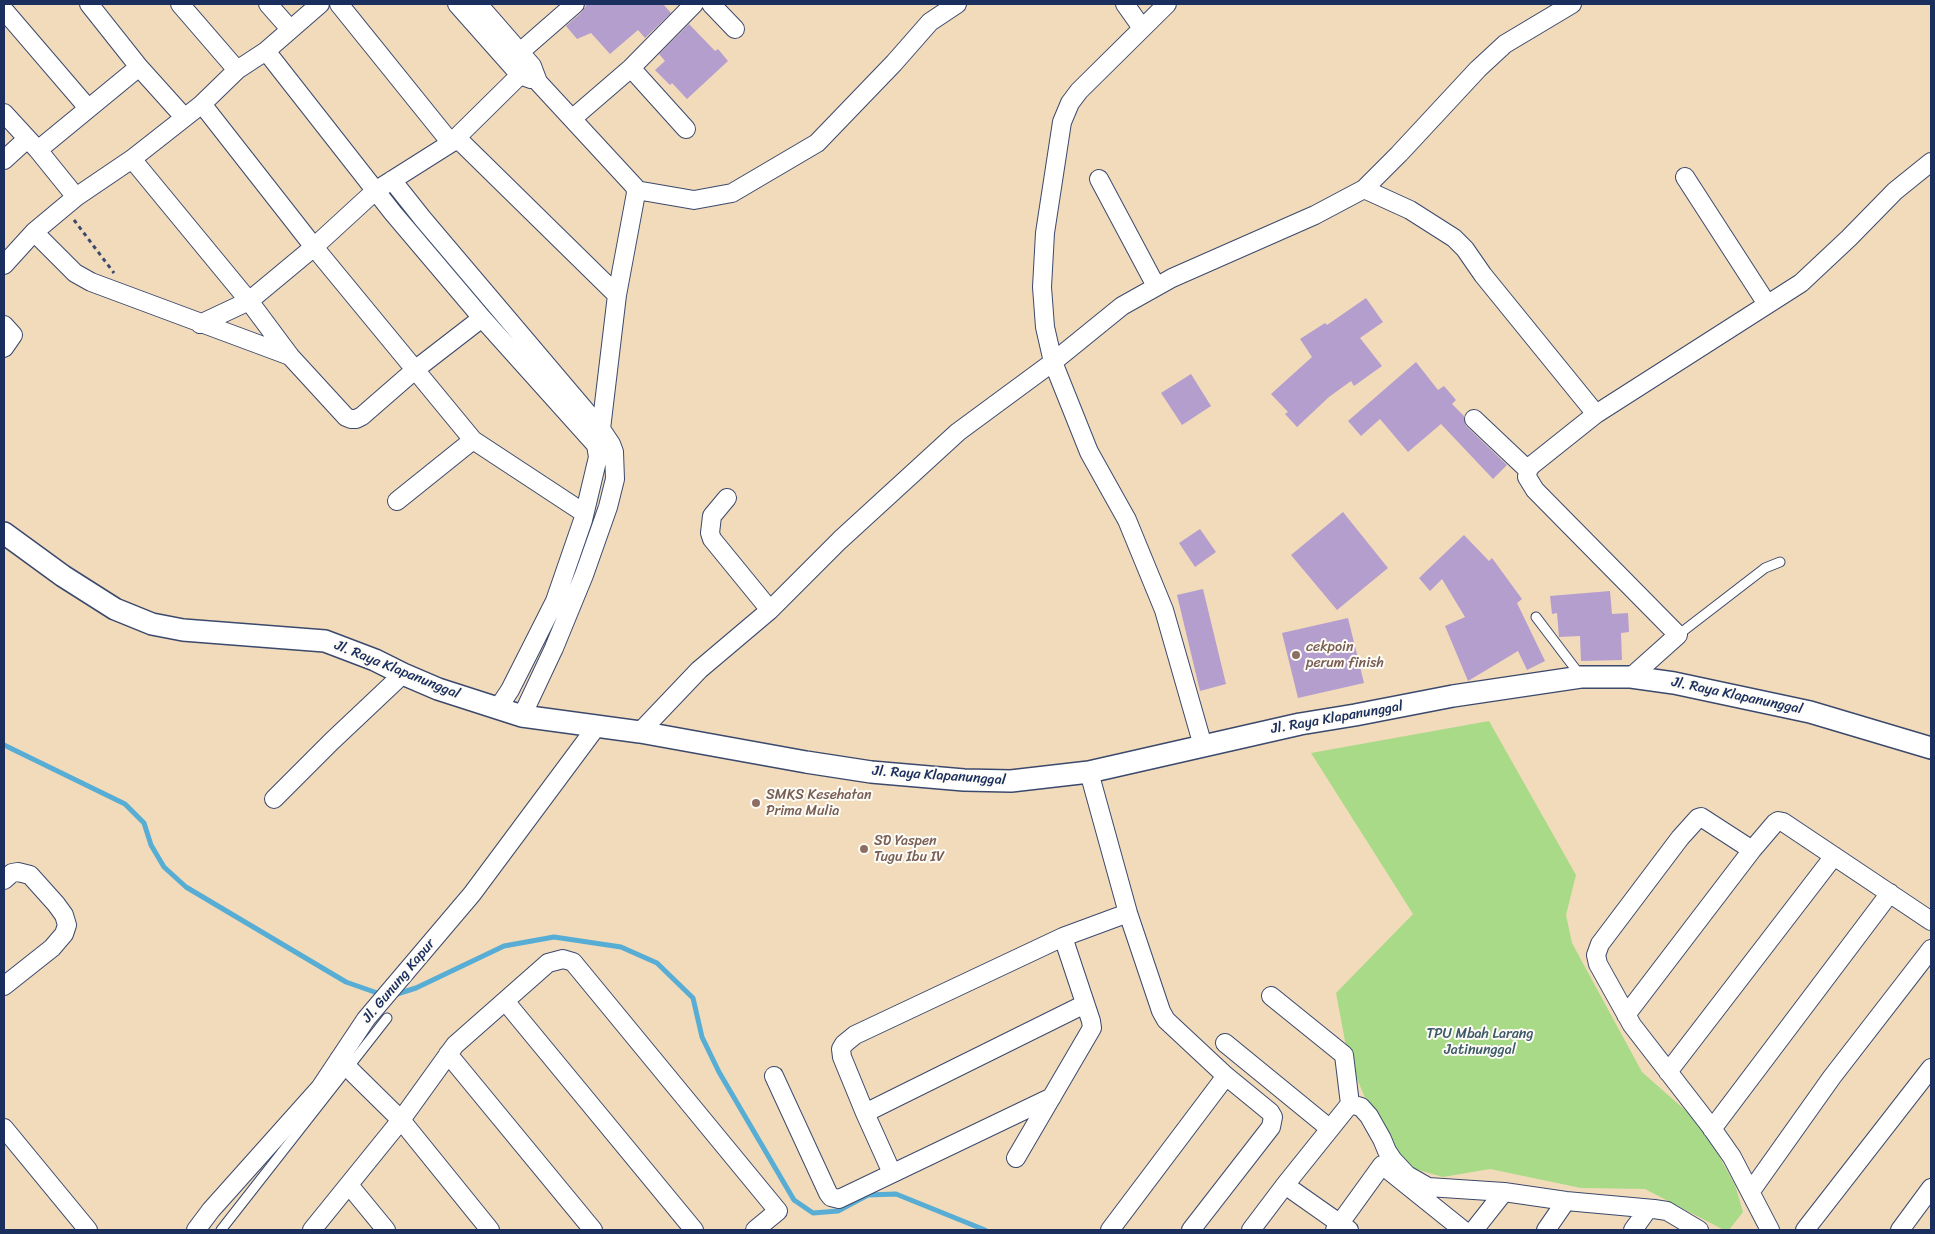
<!DOCTYPE html>
<html>
<head>
<meta charset="utf-8">
<style>
	body { margin:0 }
	#map { position:relative; width:1935px; height:1234px; overflow:hidden; background:#f2dbbb; font-family:Sriracha,sans-serif }
	canvas { display:block }
	.frame { position:absolute; inset:0; border:5px solid #1b2f5e; pointer-events:none }
</style>
</head>
<body>
<div id="map">
<canvas width="1935" height="1234"></canvas>
<div class="frame"></div>
</div>
<script>
const ctx = document.querySelector('canvas').getContext('2d');
ctx.lineJoin = 'round';
function fillPath(path, color) { ctx.fillStyle = color; ctx.fill(path, 'evenodd'); }
const shape = rows => new Path2D(rows.map(r => 'M' + r).join(''));
function strokePath(path, color, width, dash) { ctx.strokeStyle = color; ctx.lineWidth = width; ctx.lineCap = dash ? 'butt' : 'round'; ctx.setLineDash(dash || []); ctx.stroke(path); }
function write(font, color, halo, rows, align = 'center') {
  ctx.font = font + ' Sriracha,sans-serif'; ctx.lineWidth = 4; ctx.setLineDash([]); ctx.textBaseline = 'middle'; ctx.strokeStyle = halo; ctx.fillStyle = color; for (const [text, x, y, turn = 0] of rows) {
    ctx.save(); ctx.translate(x, y); ctx.rotate((+turn || 0) * Math.PI / 180); ctx.textAlign = isNaN(turn) ? turn : align; if (halo) ctx.strokeText(text, 0, 0); ctx.fillText(text, 0, 0); ctx.restore();
  }
}
fillPath(shape([
	[1489,721,1576,875,1566,915,1572,943,1642,1072,1702,1125,1735,1185,1743,1212,1729,1230,1724,1230,1645,1189,1581,1188,1490,1169,1443,1177,1411,1168,1378,1129,1348,1057,1336,993,1413,914,1311,753]
]), '#a9da88');
strokePath(shape([
	[4,745,125,804,144,823,151,845,164,867,186,887,346,982,383,995],
	[394,995,416,988,504,946,554,937,621,947,657,963,693,998,702,1037,719,1072,794,1200,813,1213,838,1211,868,1195,896,1194,985,1230]
]), '#57add4', 5);
fillPath(shape([
	[587,4,663,4,671,13,645,38,638,30,610,54,591,33,577,39,566,26,582,12],
	[689,24,715,51,718,49,728,61,687,99,672,83,670,85,655,70,665,61,659,54],
	[1366,298,1383,322,1360,338,1382,366,1354,386,1351,381,1329,397,1297,427,1285,414,1288,412,1271,394,1312,357,1300,339,1325,323,1327,325],
	[1416,362,1438,390,1444,386,1456,400,1452,404,1464,416,1466,426,1507,465,1493,479,1441,424,1408,452,1380,419,1361,436,1348,421],
	[1191,374,1211,406,1182,425,1161,393],
	[1343,512,1388,568,1337,610,1291,555],
	[1200,529,1216,552,1195,567,1179,543],
	[1464,535,1489,561,1492,558,1522,599,1517,603,1545,661,1527,670,1518,651,1468,681,1445,626,1465,617,1442,579,1430,591,1419,578],
	[1203,589,1226,684,1200,691,1177,595],
	[1610,591,1612,614,1628,613,1629,632,1621,633,1622,660,1581,661,1580,636,1559,637,1557,613,1552,614,1550,596],
	[1348,618,1364,683,1298,698,1282,633]
]), '#b49ecd');
const service = shape([
	[1536,617,1580,675],
	[1678,635,1765,568,1780,562],
	[221,1230,387,1018]
]);
const minor = shape([
	[89,4,139,67,184,117],
	[180,4,237,70],
	[268,4,290,29],
	[339,4,451,143],
	[457,4,520,75,531,79],
	[478,4,532,66,538,82,635,187,636,193,617,295,601,429,596,445,598,457,583,520,555,601,510,690,498,708],
	[711,4,735,29],
	[1125,4,1142,28],
	[1167,4,1079,91,1070,103,1062,122,1045,233,1042,287,1045,327,1053,362,1089,452,1127,520,1164,610,1203,746],
	[4,10,88,108],
	[266,51,393,213,482,318,596,445],
	[520,52,575,4],
	[631,68,686,129],
	[202,104,314,247,473,440,584,513],
	[4,113,38,150],
	[573,118,631,68,694,4],
	[457,138,617,295],
	[132,159,249,301,290,356,346,417,351,419,356,419,362,416,416,369,482,318],
	[4,160,27,139],
	[1685,177,1767,304],
	[1099,179,1156,286],
	[392,180,423,219,601,429,611,444,614,452,615,479,608,507,584,575,554,648,522,716],
	[1364,189,1410,210,1454,238,1465,249,1483,275,1596,414],
	[636,190,694,200,732,193,817,143,894,63,930,22,957,4],
	[76,197,38,150,139,67],
	[34,232,75,273,91,282,290,356],
	[4,265,34,232,76,197,132,159,202,104,237,70,266,51,320,4],
	[200,324,249,301,314,247,375,191,451,143,520,75,532,66],
	[4,325,13,335,4,348],
	[1474,419,1528,470],
	[727,498,712,516,710,533,712,539,770,610],
	[397,501,473,440],
	[1631,677,1678,635,1535,490,1527,477,1528,470,1532,465,1596,414,1801,283,1849,238,1895,191,1931,162],
	[640,732,699,670,770,610,840,540,958,432,1053,362,1122,306,1172,278,1315,215,1364,189,1399,154,1478,69,1505,44,1572,4],
	[1089,772,1128,913,1161,1011,1166,1020,1226,1076,1270,1112,1273,1117,1271,1127,1191,1230],
	[274,799,332,741,403,674],
	[4,880,12,873,18,872,30,875,56,904,64,915,67,925,64,934,52,948,4,986],
	[1271,996,1344,1055,1350,1104,1285,1185,1349,1230],
	[505,1001,694,1230],
	[1626,1015,1752,850],
	[1225,1043,1329,1128],
	[448,1054,593,1230],
	[339,1059,401,1120,490,1230],
	[1668,1072,1834,856],
	[774,1076,828,1193,831,1197,839,1199,1052,1097],
	[1350,1104,1361,1107,1369,1116,1382,1139,1387,1151,1393,1160,1407,1175,1428,1187,1504,1192,1566,1201,1654,1209,1667,1211,1699,1230],
	[865,1113,1085,1004],
	[4,1128,88,1230],
	[1712,1129,1890,893],
	[1016,1158,1092,1028,1091,1021,1063,937],
	[892,1173,865,1113,842,1057,841,1049,844,1044,855,1035,1063,937,1128,913],
	[349,1185,386,1230],
	[1751,1191,1832,1077,1931,949],
	[196,1230,211,1210,320,1088,366,1019,472,894,597,726],
	[312,1230,401,1120,455,1045,548,963,563,959,573,962,778,1211,755,1230],
	[1110,1230,1226,1076],
	[1251,1230,1285,1185],
	[1335,1230,1382,1165,1463,1230],
	[1474,1230,1504,1192],
	[1546,1230,1566,1201],
	[1633,1230,1648,1209],
	[1770,1230,1732,1157,1711,1127,1632,1025,1598,964,1596,955,1600,944,1680,838,1698,818,1701,817,1752,850,1775,823,1778,821,1783,822,1931,921],
	[1805,1230,1931,1068],
	[1900,1230,1931,1188]
]);
const tertiary = shape([
	[4,533,63,576,115,609,152,624,183,630,325,641,375,660,403,674,438,689,522,716,640,732,806,762,871,772,964,780,1011,781,1089,772,1300,724,1355,715,1453,696,1581,677,1631,677,1674,683,1810,712,1931,748]
]);
strokePath(service, '#3b496c', 11);
strokePath(minor, '#3b496c', 20);
strokePath(tertiary, '#3b496c', 24);
strokePath(shape([
	[74,220,114,273]
]), '#3b496c', 3, [4, 4]);
strokePath(service, '#fff', 9);
strokePath(minor, '#fff', 18);
strokePath(tertiary, '#fff', 21);
for (const [x, y, r, color] of [
	[1296,655,5,"#8d6e63"],
	[756,803,5,"#8d6e63"],
	[864,849,5,"#8d6e63"]
]) { const dot = new Path2D(); dot.arc(x, y, r, 0, 2 * Math.PI); ctx.fillStyle = color; ctx.fill(dot); strokePath(dot, '#fdfcf7', 2); }
write('14px', '#785e54', '#fdfcf7', [
	["cekpoin",1306,647],
	["perum finish",1306,663],
	["SMKS Kesehatan",766,795],
	["Prima Mulia",766,811],
	["SD Yaspen",874,841],
	["Tugu Ibu IV",874,857]
], 'left');
write('14px', '#1b2f5e', '#fdfcf7', [
	["Jl. Raya Klapanunggal",397,670,22],
	["Jl. Raya Klapanunggal",1737,696,12],
	["Jl. Raya Klapanunggal",1337,718,-10],
	["Jl. Raya Klapanunggal",939,776,4],
	["Jl. Gunung Kapur",399,981,-50]
]);
write('14px', '#3e5a68', '#fdfcf7', [
	["TPU Mbah Larang",1480,1034],
	["Jatinunggal",1480,1050]
]);
</script>
</body>
</html>
